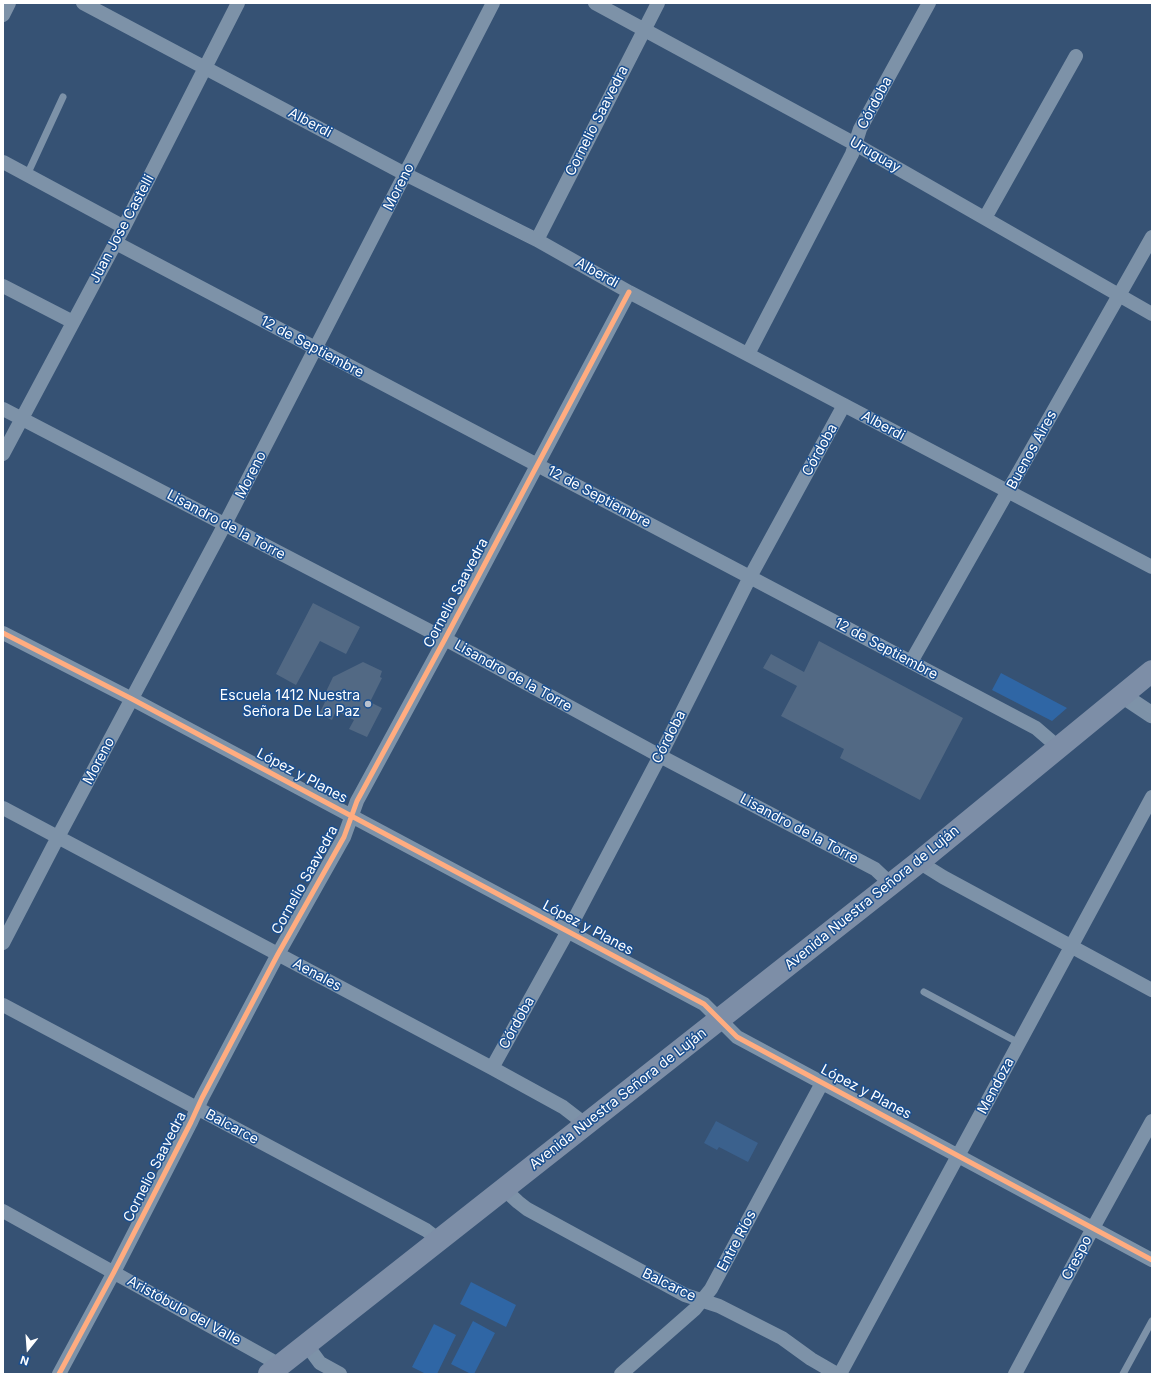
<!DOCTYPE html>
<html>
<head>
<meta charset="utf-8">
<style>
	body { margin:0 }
	#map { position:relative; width:1155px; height:1377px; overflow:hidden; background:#365274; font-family:Inter,sans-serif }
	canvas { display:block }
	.frame { position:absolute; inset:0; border:4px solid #fff; pointer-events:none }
	.north { position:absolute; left:8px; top:1329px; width:40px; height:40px; -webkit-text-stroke:3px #1b4f8f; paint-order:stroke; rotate:197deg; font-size:11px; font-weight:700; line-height:16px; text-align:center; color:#fff }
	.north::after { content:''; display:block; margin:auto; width:14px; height:18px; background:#fff; clip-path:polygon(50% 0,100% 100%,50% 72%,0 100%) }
</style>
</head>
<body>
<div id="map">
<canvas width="1155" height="1377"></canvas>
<div class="frame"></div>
<div class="north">N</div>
</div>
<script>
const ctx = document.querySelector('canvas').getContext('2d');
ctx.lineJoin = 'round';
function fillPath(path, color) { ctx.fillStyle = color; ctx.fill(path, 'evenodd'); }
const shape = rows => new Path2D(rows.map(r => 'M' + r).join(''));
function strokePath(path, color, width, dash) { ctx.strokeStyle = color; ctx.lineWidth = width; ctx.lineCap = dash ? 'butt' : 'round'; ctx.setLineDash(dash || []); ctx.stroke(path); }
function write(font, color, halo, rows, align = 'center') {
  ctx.font = font + ' Inter,sans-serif'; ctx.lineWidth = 3; ctx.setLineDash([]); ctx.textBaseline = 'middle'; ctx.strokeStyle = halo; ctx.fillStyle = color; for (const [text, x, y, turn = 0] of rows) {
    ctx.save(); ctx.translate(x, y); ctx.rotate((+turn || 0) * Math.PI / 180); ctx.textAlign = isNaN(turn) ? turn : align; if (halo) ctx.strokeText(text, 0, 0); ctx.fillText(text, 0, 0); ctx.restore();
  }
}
fillPath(shape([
	[1001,673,1067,708,1052,721,992,690],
	[471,1282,516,1305,506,1327,460,1304],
	[473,1321,495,1333,474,1374,471,1374,451,1364],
	[434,1324,456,1335,437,1374,426,1374,412,1367]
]), '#2f66a5');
fillPath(shape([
	[716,1121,758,1143,748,1162,719,1147,717,1150,704,1143]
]), '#3b618d');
fillPath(shape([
	[313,603,360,627,346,654,320,641,296,685,276,674],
	[819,641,963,718,920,800,840,758,844,749,781,716,797,686,763,668,771,654,804,672],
	[363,662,382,671,380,677,382,678,370,702,382,708,367,737,349,729,354,720,336,711,332,720,319,714,325,702,322,700,333,677]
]), '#526984');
strokePath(shape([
	[27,175,63,97],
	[924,992,1019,1043],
	[1123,1374,1152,1321]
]), '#7d92a8', 7);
strokePath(shape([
	[83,3,405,174,537,240,629,292,1152,567],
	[595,3,855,144,1152,314],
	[3,15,9,3],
	[3,162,124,227],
	[985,218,1076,56],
	[537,240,658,3],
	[116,243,911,662,1036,728,1058,747],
	[3,286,73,322],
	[748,354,852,154,860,129,929,3],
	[3,409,445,639,660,756,875,869,891,884],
	[3,454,124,227,238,3],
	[3,633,132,699,704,1004,737,1037,1152,1260],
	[911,662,1152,237],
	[3,808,492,1068,563,1107,585,1124],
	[919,862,943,877,1152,990],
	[3,943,58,837,225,524,493,3],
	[3,1005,426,1230,439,1240],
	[492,1068,568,931,660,756,750,577,844,405],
	[505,1190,518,1202,527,1209,685,1295,719,1306,782,1338,811,1359,837,1374],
	[3,1211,280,1365],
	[306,1344,320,1363,340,1374],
	[59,1374,114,1272,191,1122,202,1098,278,954,344,837,357,801,445,639,629,292],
	[621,1374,695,1309,711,1289,822,1083],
	[840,1374,1152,797],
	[1015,1374,1093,1228,1152,1121]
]), '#7d92a8', 14);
strokePath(shape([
	[1122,695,1152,715]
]), '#7d92a8', 17);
strokePath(shape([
	[269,1374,919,862,1152,671]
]), '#7d8ea7', 22);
strokePath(shape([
	[3,633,132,699,704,1004,737,1037,1152,1260],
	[59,1374,114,1272,191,1122,202,1098,278,954,344,837,357,801,445,639,629,292]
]), '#ffac80', 5);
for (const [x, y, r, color] of [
	[368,704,4,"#b9c2ce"]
]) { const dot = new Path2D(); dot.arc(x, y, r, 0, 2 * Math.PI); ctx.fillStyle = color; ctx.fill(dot); strokePath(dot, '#1b4f8f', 1.5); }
write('14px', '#fff', '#1b4f8f', [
	["Córdoba",875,103,-62],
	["Cornelio Saavedra",597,121,-63],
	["Alberdi",310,123,28],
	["Uruguay",875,155,30],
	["Moreno",399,187,-63],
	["Juan Jose Castelli",122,229,-62],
	["Alberdi",597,273,29],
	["12 de Septiembre",312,347,28],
	["Alberdi",883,426,28],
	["Córdoba",820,450,-61],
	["Buenos Aires",1032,450,-61],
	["Moreno",251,475,-63],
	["12 de Septiembre",599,497,28],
	["Lisandro de la Torre",226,525,28],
	["Cornelio Saavedra",456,593,-62],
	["12 de Septiembre",886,649,28],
	["Lisandro de la Torre",513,676,29],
	["Córdoba",669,737,-63],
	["Moreno",99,761,-62],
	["López y Planes",302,776,28],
	["Lisandro de la Torre",799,829,28],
	["Cornelio Saavedra",305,880,-61],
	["Avenida Nuestra Señora de Luján",872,898,-39],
	["López y Planes",588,928,28],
	["Aenales",317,975,28],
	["Córdoba",517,1023,-61],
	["Mendoza",996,1086,-62],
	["López y Planes",866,1092,28],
	["Avenida Nuestra Señora de Luján",618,1099,-38],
	["Balcarce",232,1127,28],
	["Cornelio Saavedra",155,1167,-63],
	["Entre Ríos",737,1241,-62],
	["Crespo",1077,1258,-62],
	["Balcarce",669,1285,26],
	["Aristóbulo del Valle",184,1311,29]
]);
write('14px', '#fff', '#1b4f8f', [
	["Escuela 1412 Nuestra",360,696],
	["Señora De La Paz",360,712]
], 'right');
</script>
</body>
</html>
